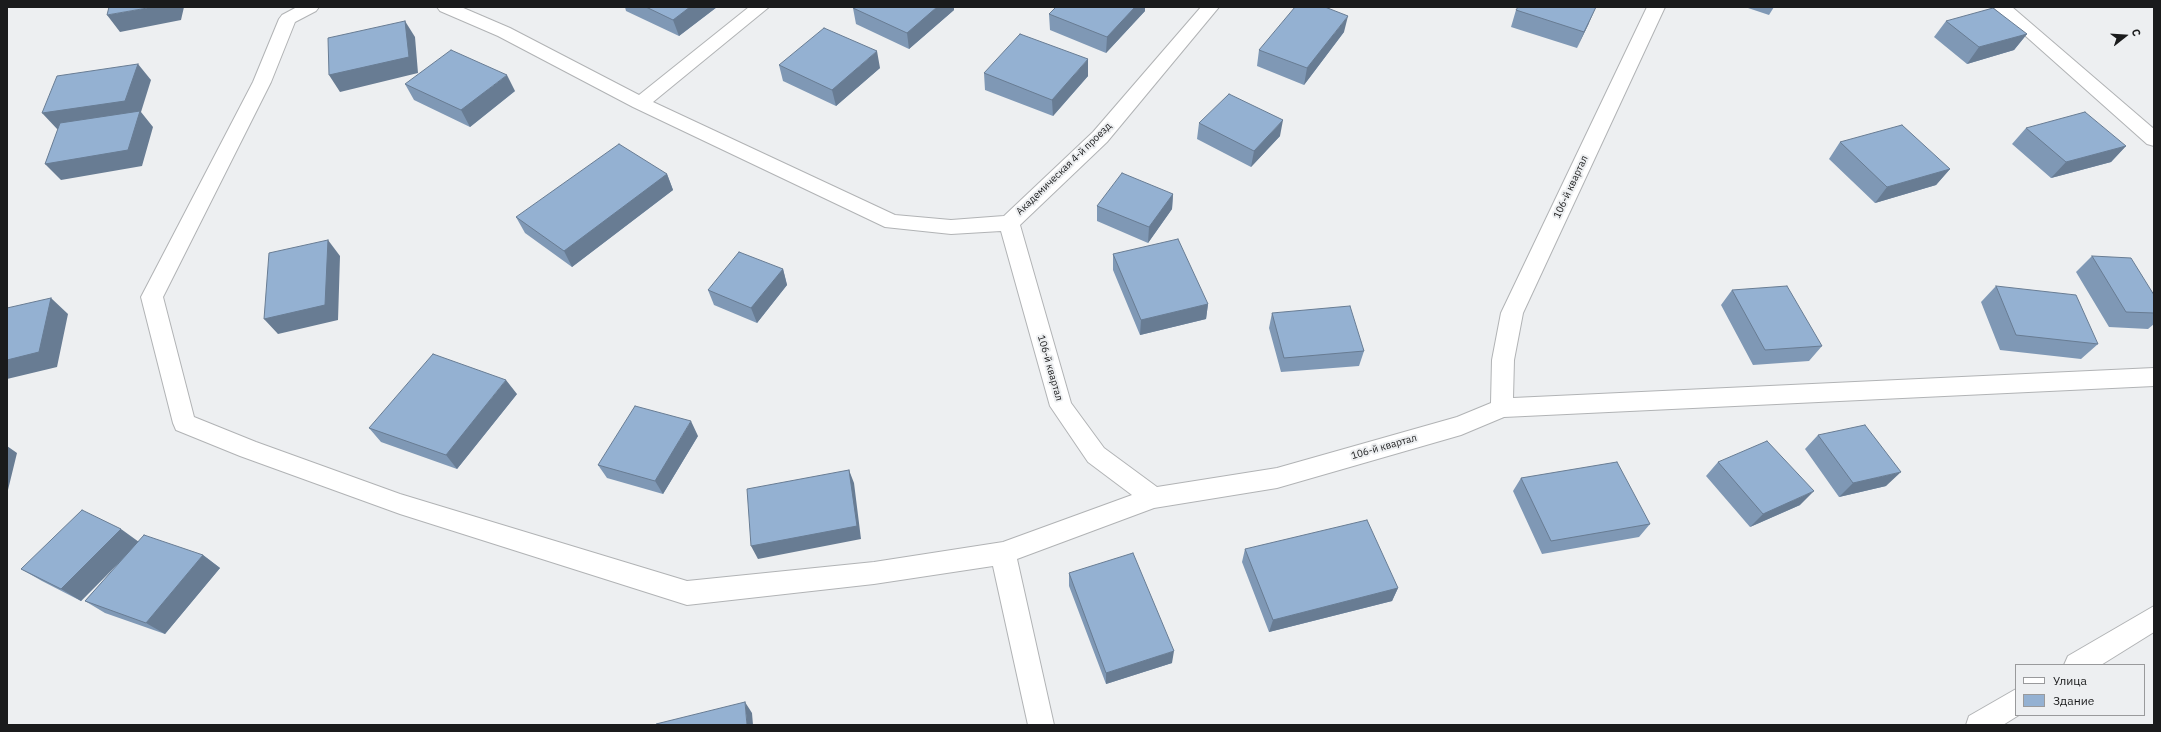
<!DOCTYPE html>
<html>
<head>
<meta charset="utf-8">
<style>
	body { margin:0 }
	#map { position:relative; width:2161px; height:732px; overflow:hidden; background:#edeff1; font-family:"IBM Plex Sans",sans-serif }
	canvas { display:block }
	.frame { position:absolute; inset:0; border:8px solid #1a1b1c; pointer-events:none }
	.legend { position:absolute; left:2015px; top:664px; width:130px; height:52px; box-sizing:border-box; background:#edeff1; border:1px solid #999a9c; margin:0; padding:5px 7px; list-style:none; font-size:12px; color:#1a1b1c }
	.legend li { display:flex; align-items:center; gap:8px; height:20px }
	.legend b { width:20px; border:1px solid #999a9c }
	.north { position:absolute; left:2105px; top:16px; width:40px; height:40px; -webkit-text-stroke:3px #edeff1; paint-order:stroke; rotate:73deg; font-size:11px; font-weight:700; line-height:16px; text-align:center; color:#1a1b1c }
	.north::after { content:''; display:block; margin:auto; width:14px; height:18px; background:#1a1b1c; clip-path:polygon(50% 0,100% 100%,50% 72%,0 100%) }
</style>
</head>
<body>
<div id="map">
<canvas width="2161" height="732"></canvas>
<div class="frame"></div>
<ul class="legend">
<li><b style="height:5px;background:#fff"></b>Улица</li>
<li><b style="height:11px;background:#94b1d2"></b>Здание</li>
</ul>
<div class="north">С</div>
</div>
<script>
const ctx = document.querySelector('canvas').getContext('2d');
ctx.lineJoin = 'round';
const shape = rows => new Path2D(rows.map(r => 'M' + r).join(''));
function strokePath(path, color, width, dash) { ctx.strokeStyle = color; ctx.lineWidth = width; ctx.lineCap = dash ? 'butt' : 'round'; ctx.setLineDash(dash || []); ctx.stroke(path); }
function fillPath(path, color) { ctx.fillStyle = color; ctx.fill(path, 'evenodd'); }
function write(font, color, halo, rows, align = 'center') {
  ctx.font = font + ' "IBM Plex Sans",sans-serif'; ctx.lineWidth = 4; ctx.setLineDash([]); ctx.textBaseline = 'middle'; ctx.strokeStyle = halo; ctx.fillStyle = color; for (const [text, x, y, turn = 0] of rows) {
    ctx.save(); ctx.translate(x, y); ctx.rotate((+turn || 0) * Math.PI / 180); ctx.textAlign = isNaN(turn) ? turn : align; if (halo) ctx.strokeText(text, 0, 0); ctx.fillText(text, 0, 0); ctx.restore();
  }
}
const street = shape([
	[297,7,319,7,316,11,295,22,271,82,163,297,194,417,256,442,400,494,687,581,874,562,1003,542,1132,495,1088,462,1050,406,1001,231,951,234,885,227,633,107,498,36,440,11,437,7,461,7,510,28,639,95,749,7,769,7,653,102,895,215,951,220,1004,216,1093,132,1201,7,1219,7,1107,142,1020,225,1071,403,1104,448,1157,487,1277,468,1457,417,1491,403,1492,360,1501,313,1647,7,1665,7,1523,313,1514,360,1513,398,2154,368,2154,386,1504,417,1461,435,1277,488,1154,508,1017,559,1054,725,1028,725,993,566,874,584,687,605,400,514,240,456,176,430,173,423,141,297,253,82,279,19,282,15,297,7],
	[1993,7,2012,7,2154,129,2154,146,2147,144,1993,7],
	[2154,606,2154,632,2101,665,2064,665,2068,656,2154,606],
	[2016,689,2016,715,2019,715,2003,725,1966,725,1969,716,2016,689]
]);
strokePath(street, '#b1b3b5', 2);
fillPath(street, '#fff');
fillPath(shape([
	[625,7,717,7,679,36,626,11],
	[1056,7,1145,7,1145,11,1106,53,1050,30,1049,14],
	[1745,7,1774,7,1769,15],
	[853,8,954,10,909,49,856,24],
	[1516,10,1589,23,1577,48,1511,27],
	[1946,21,2027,34,2014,50,1967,64,1934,37],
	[1344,32,1304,85,1257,66,1259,50],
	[779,65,880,68,836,106,783,81],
	[984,73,1088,76,1053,116,985,90],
	[405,84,515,91,470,127,414,100],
	[1199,123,1280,136,1251,167,1197,139],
	[2026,128,2126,146,2111,162,2051,178,2012,144],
	[1840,142,1950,169,1936,185,1875,203,1829,159],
	[667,174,673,190,572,267,525,233,516,217],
	[1173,194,1172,209,1148,243,1097,221,1097,206],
	[1113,254,1208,304,1206,319,1140,335,1113,270],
	[2092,256,2154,295,2154,324,2148,329,2109,327,2076,272],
	[783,269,787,285,757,323,714,305,708,290],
	[1996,286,2098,344,2081,359,2000,350,1981,302],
	[1732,290,1822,346,1809,361,1753,365,1721,305],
	[1272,313,1364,351,1359,366,1281,372,1269,328],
	[517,394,457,469,381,442,369,428],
	[1818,435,1886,486,1839,497,1805,449],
	[698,436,663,494,607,478,598,465],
	[1718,462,1800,505,1750,527,1706,476],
	[1521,478,1650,524,1639,537,1542,554,1513,491],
	[138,541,203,555,220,568,165,634,105,613,85,601,125,557,81,601,42,581,21,569],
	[1245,549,1398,588,1392,601,1269,632,1242,562],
	[1069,573,1172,663,1106,684,1069,586]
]), '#7f98b5');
fillPath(shape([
	[153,7,184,7,181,20,120,32,107,15],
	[690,7,717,7,679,36,673,20],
	[937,7,954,7,954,10,909,49,907,33],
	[1135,7,1145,7,1145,11,1106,53,1107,37],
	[1596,7,1589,23,1577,48,1584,32],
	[1348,16,1344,32,1304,85,1307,68],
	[405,21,415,37,418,73,340,92,329,75],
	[2027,34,2014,50,1967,64,1979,47],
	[877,51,880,68,836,106,832,90],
	[1088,59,1088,76,1053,116,1052,100],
	[138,64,151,80,141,112,153,127,142,166,61,180,45,164,58,130,42,113],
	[507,75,515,91,470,127,461,110],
	[1283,120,1280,136,1251,167,1254,151],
	[2126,146,2111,162,2051,178,2066,162],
	[1950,169,1936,185,1875,203,1887,187],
	[667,174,673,190,572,267,564,251],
	[1173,194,1172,209,1148,243,1149,227],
	[328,240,340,256,338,320,278,334,264,319],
	[783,269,787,285,757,323,751,308],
	[51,298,68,314,57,367,7,379,7,360],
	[1208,304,1206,319,1140,335,1141,320],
	[506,380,517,394,457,469,446,455],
	[691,421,698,436,663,494,655,481],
	[7,446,17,453,7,494],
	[849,470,854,483,861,539,758,559,751,546],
	[1901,472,1886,486,1839,497,1853,483],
	[1814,491,1800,505,1750,527,1763,514],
	[121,529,139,542,81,601,61,589],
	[203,555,220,568,165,634,146,623],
	[1398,588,1392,601,1269,632,1273,620],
	[1174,651,1172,663,1106,684,1106,673],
	[745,702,752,713,753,725,747,725]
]), '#687c93');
const building = shape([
	[109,7,153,7,107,15,109,7],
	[646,7,690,7,673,20,646,7],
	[854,7,937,7,907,33,853,8,854,7],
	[1056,7,1135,7,1107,37,1049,14,1056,7],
	[1295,7,1325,7,1348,16,1307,68,1259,50,1295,7],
	[1518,7,1596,7,1584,32,1516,10,1518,7],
	[1993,8,2027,34,1979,47,1946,21,1993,8],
	[405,21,409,57,329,75,328,38,405,21],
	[824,28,877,51,832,90,779,65,824,28],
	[1020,34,1088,59,1052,100,984,73,1020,34],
	[451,50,507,75,461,110,405,84,451,50],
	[138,64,125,101,42,113,57,76,138,64],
	[1229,94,1283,120,1254,151,1199,123,1229,94],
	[140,111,128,150,45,164,60,123,140,111],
	[2085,112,2126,146,2066,162,2026,128,2085,112],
	[1902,125,1950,169,1887,187,1840,142,1902,125],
	[619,144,667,174,564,251,516,217,619,144],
	[1122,173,1173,194,1149,227,1097,206,1122,173],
	[1178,239,1208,304,1141,320,1113,254,1178,239],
	[328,240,325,305,264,319,269,253,328,240],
	[739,252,783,269,751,308,708,290,739,252],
	[2092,256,2131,258,2154,295,2154,313,2126,312,2092,256],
	[1787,286,1822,346,1765,350,1732,290,1787,286],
	[1996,286,2076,295,2098,344,2016,335,1996,286],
	[51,298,39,352,7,360,7,308,51,298],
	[1350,306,1364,351,1284,358,1272,313,1350,306],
	[433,354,506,380,446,455,369,428,433,354],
	[635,406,691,421,655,481,598,465,635,406],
	[1865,425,1901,472,1853,483,1818,435,1865,425],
	[1767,441,1814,491,1763,514,1718,462,1767,441],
	[1617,462,1650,524,1551,541,1521,478,1617,462],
	[849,470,857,526,751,546,747,489,849,470],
	[82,510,121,529,61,589,21,569,82,510],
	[1367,520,1398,588,1273,620,1245,549,1367,520],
	[144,535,203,555,146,623,85,601,144,535],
	[1133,553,1174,651,1106,673,1069,573,1133,553],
	[745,702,747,725,656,725,656,724,745,702]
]);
fillPath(building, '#94b1d2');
strokePath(building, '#687c93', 1);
write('10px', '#1a1b1c', '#edeff1', [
	["Академическая 4-й проезд",1064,169,-44],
	["106-й квартал",1571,187,-65],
	["106-й квартал",1050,368,74],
	["106-й квартал",1384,447,-16]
]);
</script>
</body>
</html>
